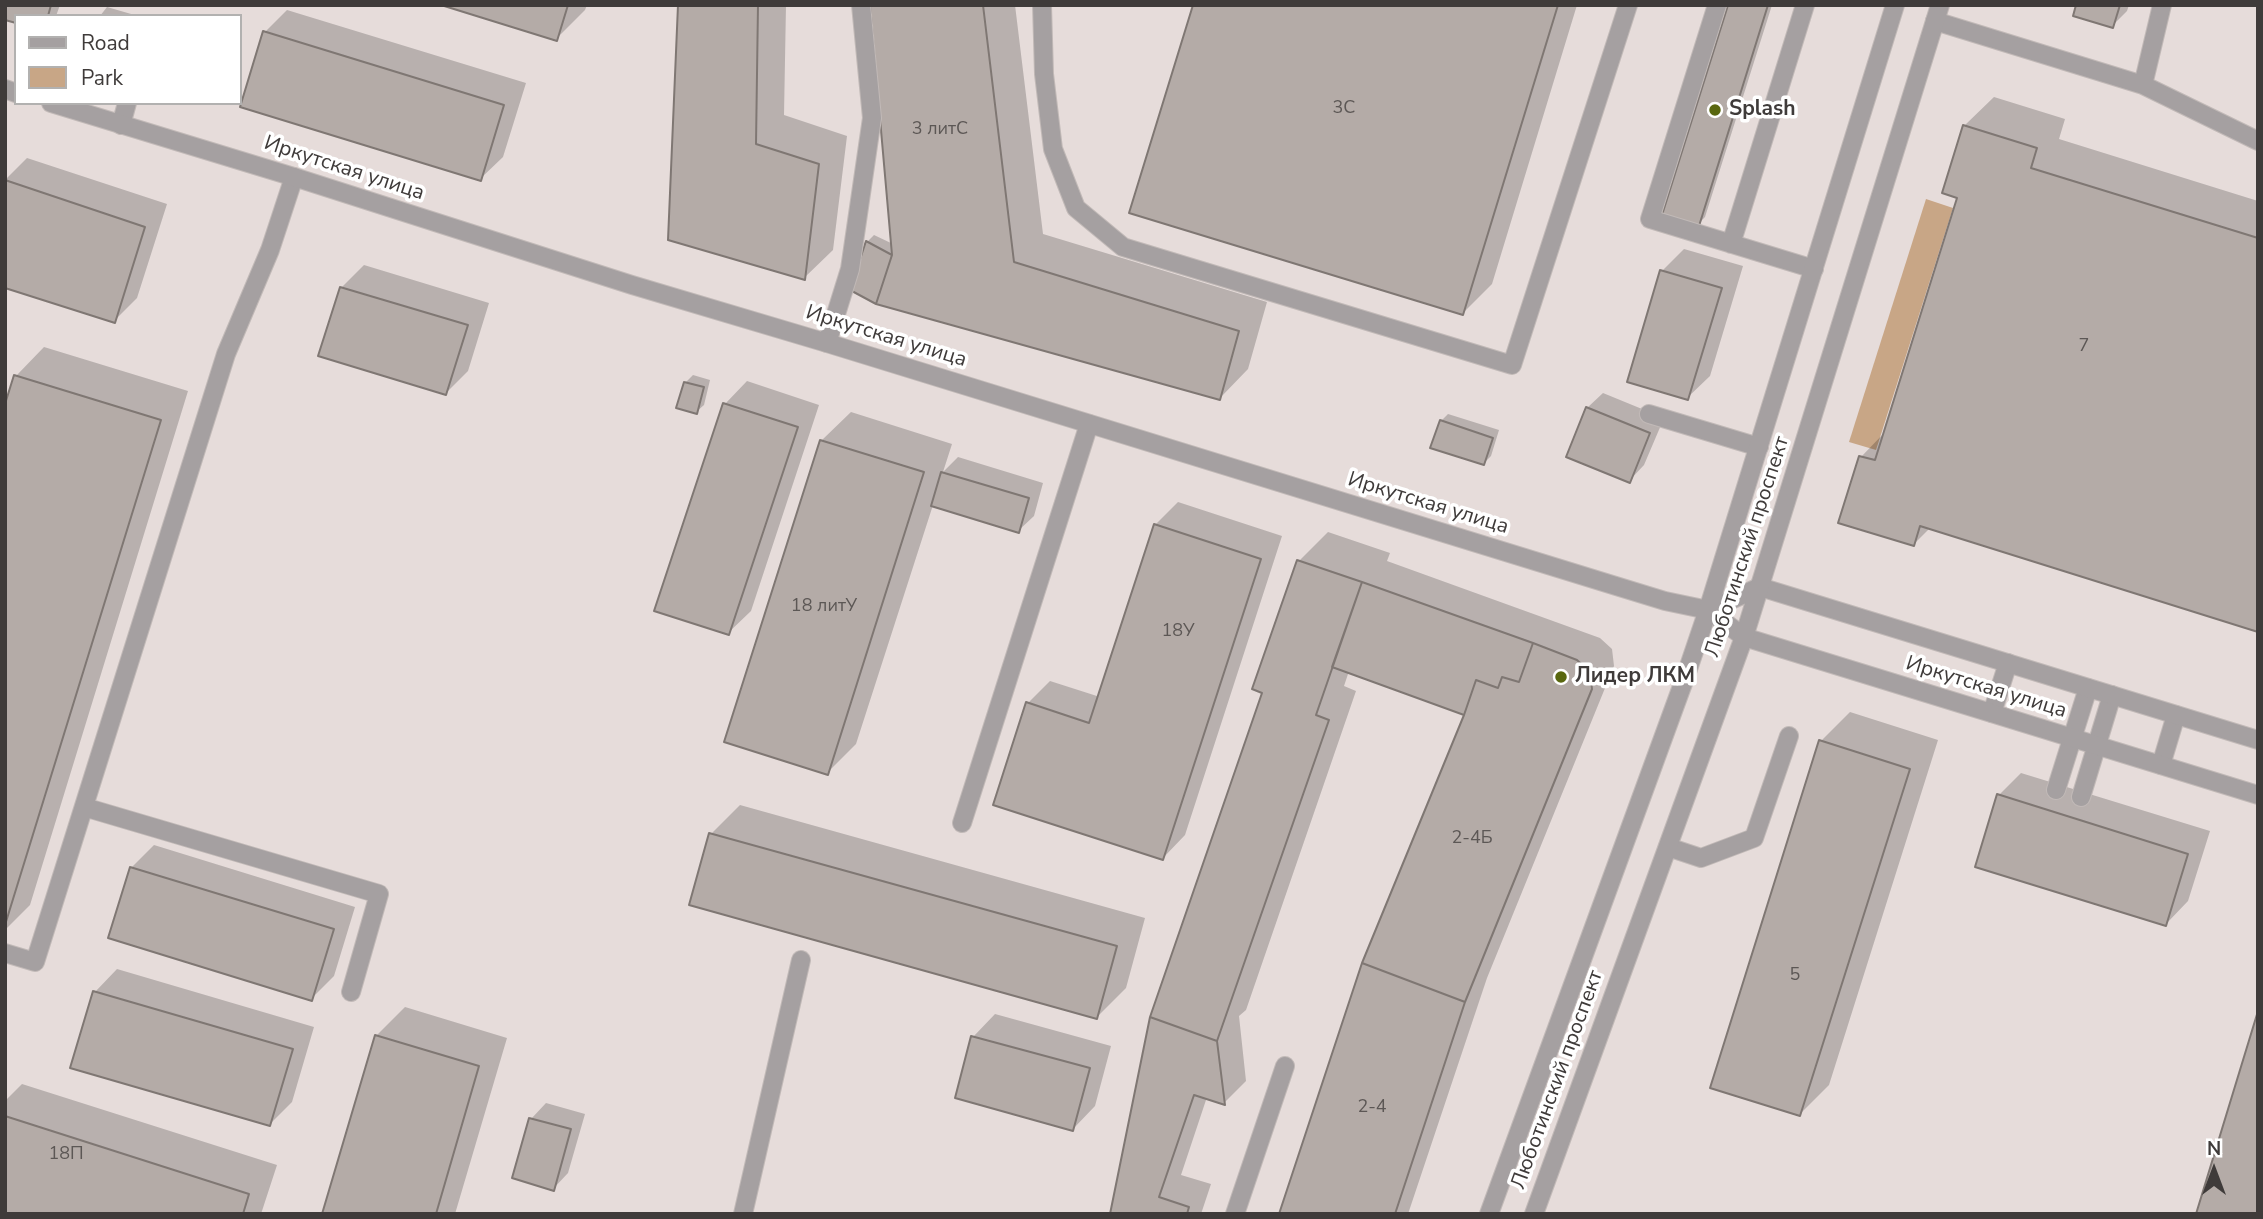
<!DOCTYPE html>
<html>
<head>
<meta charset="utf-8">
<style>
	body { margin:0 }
	#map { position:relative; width:2263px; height:1219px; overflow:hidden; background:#e6dcda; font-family:"Nunito Sans",sans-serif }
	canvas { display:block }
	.frame { position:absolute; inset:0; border:7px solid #3f3b3a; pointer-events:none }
	.legend { position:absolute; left:14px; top:14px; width:228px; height:91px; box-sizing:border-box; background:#fff; border:2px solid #b2b1b0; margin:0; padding:9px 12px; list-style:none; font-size:21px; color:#3f3b3a }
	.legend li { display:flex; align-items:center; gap:14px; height:35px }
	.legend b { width:35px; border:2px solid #b2b1b0 }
	.north { position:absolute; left:2179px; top:1135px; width:70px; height:70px; -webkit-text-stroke:5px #fff; paint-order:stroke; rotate:0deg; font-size:19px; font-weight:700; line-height:28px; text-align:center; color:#3f3b3a }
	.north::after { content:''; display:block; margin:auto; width:24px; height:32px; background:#3f3b3a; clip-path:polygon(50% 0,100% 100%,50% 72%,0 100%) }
</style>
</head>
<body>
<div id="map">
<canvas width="2263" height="1219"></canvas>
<div class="frame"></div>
<ul class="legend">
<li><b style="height:9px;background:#a5a0a1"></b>Road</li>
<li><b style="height:19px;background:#c8a686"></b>Park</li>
</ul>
<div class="north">N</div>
</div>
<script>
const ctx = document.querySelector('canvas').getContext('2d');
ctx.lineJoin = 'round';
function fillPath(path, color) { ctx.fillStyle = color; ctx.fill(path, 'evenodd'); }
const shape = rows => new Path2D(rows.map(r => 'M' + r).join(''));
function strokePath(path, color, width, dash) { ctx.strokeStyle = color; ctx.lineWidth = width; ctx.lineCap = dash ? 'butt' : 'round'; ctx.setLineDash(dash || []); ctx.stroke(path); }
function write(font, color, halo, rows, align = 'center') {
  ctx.font = font + ' "Nunito Sans",sans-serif'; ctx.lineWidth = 7; ctx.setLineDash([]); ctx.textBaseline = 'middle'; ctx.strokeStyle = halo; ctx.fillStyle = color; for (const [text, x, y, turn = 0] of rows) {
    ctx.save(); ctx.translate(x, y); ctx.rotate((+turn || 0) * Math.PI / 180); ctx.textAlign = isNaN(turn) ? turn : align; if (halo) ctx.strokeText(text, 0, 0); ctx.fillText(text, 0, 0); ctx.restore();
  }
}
fillPath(shape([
	[1926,199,1953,208,1876,450,1849,442]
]), '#c8a686');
fillPath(shape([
	[5,5,60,5,56,16,16,16],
	[447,5,587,5,585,10,556,39],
	[680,5,786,5,784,115,847,136,833,250,804,278],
	[872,5,1015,5,1043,234,1267,302,1248,369,1220,398,877,302,867,242,874,235,893,244],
	[1195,5,1577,5,1492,284,1463,313],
	[1730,5,1772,5,1705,217,1698,224],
	[2078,5,2129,5,2127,11,2112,26],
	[107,7,138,16,100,16],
	[287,10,526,83,503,157,480,179,265,32],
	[1994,97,2065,119,2059,139,2258,201,2258,630,1930,528,1914,544,1861,457,1886,431,1959,197,1944,192,1965,125],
	[27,158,167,204,137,298,114,321,5,286,5,180],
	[1684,249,1743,266,1710,376,1687,398,1662,271],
	[364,265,489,303,468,371,446,393,341,288],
	[44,347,188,391,30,905,5,930,5,409,16,376],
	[693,375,710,380,704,405,696,412,686,382],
	[747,381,819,405,751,611,728,633,725,404],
	[1603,393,1664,418,1644,465,1629,481,1587,408],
	[851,412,952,444,943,472,958,457,1043,483,1034,516,1018,531,933,505,856,744,827,773,726,740,822,440],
	[1448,414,1499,430,1491,456,1484,463,1441,421],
	[1178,502,1282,536,1185,835,1163,858,1028,703,1050,681,1100,697,1155,525],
	[1328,532,1390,553,1387,561,1600,638,1612,649,1614,666,1487,978,1408,1214,1280,1214,1467,714,1349,671,1344,686,1356,691,1246,1010,1239,1016,1246,1081,1224,1103,1207,1097,1181,1175,1211,1184,1201,1214,1112,1214,1265,692,1299,561],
	[1850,712,1938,740,1829,1085,1800,1114,1821,741],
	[2021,773,2210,831,2188,901,2166,924,1999,795],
	[740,805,1145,918,1126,988,1097,1017,711,834],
	[154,845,355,907,334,976,311,999,131,868],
	[117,969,314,1027,292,1102,270,1124,95,992],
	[405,1007,507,1038,455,1214,324,1214,376,1036],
	[995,1014,1111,1046,1095,1106,1073,1129,973,1037],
	[22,1084,277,1165,261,1214,5,1214,5,1101],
	[546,1103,585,1114,568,1173,553,1189,531,1119]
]), '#0003');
const building = shape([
	[5,5,51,5,48,16,16,16,16,23,5,20,5,5],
	[441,5,568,5,557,41,441,5],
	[678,5,758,5,756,144,819,164,805,280,668,240,678,5],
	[870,5,983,5,1014,262,1239,331,1220,400,876,304,892,255,870,5],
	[1193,5,1558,5,1463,315,1129,213,1193,5],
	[1728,5,1768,5,1699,226,1662,215,1728,5],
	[2076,5,2120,5,2113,28,2073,16,2076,5],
	[263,31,504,105,481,181,240,107,263,31],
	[1963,125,2037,148,2031,168,2258,238,2258,632,1920,526,1914,546,1838,523,1859,456,1875,460,1957,198,1942,193,1963,125],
	[5,180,145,227,115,323,5,288,5,180],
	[866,241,892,255,876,304,850,290,866,241],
	[1660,270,1722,288,1688,400,1627,382,1660,270],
	[340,287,468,325,446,395,318,356,340,287],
	[14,375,161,420,5,925,5,404,14,375],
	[684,382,704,387,697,414,676,408,684,382],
	[723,403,798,427,729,635,654,611,723,403],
	[1586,407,1650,433,1630,483,1566,457,1586,407],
	[1440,420,1493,438,1484,465,1430,448,1440,420],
	[820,440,924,472,828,775,724,742,820,440],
	[941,472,1029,498,1019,533,931,506,941,472],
	[1154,524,1261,559,1163,860,993,805,1026,702,1089,723,1154,524],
	[1297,560,1362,582,1316,715,1329,720,1217,1041,1150,1017,1262,693,1252,689,1297,560],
	[1362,582,1533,643,1519,682,1502,677,1498,688,1476,680,1464,715,1332,667,1362,582],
	[1533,643,1577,660,1590,672,1592,689,1465,1002,1362,963,1464,715,1476,680,1498,688,1502,677,1519,682,1533,643],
	[1819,740,1910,769,1800,1116,1710,1088,1819,740],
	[1997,794,2188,854,2166,926,1975,867,1997,794],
	[709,833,1117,946,1097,1019,689,905,709,833],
	[130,867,334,929,312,1001,108,938,130,867],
	[1362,963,1465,1002,1395,1214,1279,1214,1362,963],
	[93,991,293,1049,270,1126,70,1068,93,991],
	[2258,1011,2258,1214,2196,1214,2258,1011],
	[1150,1017,1217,1041,1225,1105,1194,1095,1159,1197,1189,1207,1187,1214,1110,1214,1150,1017],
	[375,1035,479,1066,436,1214,322,1214,375,1035],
	[971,1036,1090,1068,1073,1131,955,1098,971,1036],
	[5,1116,249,1194,243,1214,5,1214,5,1116],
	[529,1118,571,1129,554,1191,512,1178,529,1118]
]);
fillPath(building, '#b4aba7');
strokePath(building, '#7f7773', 2);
const service = shape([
	[1042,5,1044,74,1053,149,1076,208,1123,247,1512,365,1628,5],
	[1717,5,1650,219,1814,269],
	[2162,5,2143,85,2258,141],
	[1935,21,2143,85],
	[121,125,127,103],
	[1731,244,1805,5],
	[827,343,850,269,872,118,861,5],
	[1649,414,1759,447],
	[1992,713,2008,663],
	[2161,765,2176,715],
	[2056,790,2088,688],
	[2081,797,2112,695],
	[84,807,379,894,351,992],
	[962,823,1089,424],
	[1668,847,1701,858,1754,838,1789,736],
	[5,953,35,962,226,354,270,250,294,177],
	[743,1214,801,960],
	[1235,1214,1285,1066]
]);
const minor = shape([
	[5,89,16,93],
	[51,103,294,177,632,285,827,343,1616,586,1665,601,1708,610],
	[2258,740,1760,587,1708,610,1744,637,2258,795]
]);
const tertiary = shape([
	[1489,1214,1685,678,1708,610,1895,5],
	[1534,1214,1744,637,1940,5]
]);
strokePath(service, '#c1b9b7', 20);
strokePath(minor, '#c1b9b7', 20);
strokePath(tertiary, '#c1b9b7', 20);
strokePath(service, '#a5a0a1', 18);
strokePath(minor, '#a5a0a1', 18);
strokePath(tertiary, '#a5a0a1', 18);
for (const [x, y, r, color] of [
	[1715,110,7,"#59670f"],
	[1561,677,7,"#59670f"]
]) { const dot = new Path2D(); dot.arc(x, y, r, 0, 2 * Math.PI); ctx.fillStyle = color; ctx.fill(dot); strokePath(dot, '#fff', 2.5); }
write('18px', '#5c5755', null, [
	["3С",1344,109],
	["3 литС",940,130],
	["7",2084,347],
	["18 литУ",824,607],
	["18У",1178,632],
	["2-4Б",1472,839],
	["5",1795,976],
	["2-4",1372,1108],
	["18П",66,1155]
]);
write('bold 21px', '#3f3b3a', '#fff', [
	["Splash",1729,110],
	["Лидер ЛКМ",1575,677]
], 'left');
write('21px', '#3f3b3a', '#fff', [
	["Иркутская улица",344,169,18],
	["Иркутская улица",886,337,17],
	["Иркутская улица",1428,504,17],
	["Люботинский проспект",1748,547,-72],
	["Иркутская улица",1986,688,17],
	["Люботинский проспект",1558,1080,-70]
]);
</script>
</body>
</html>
